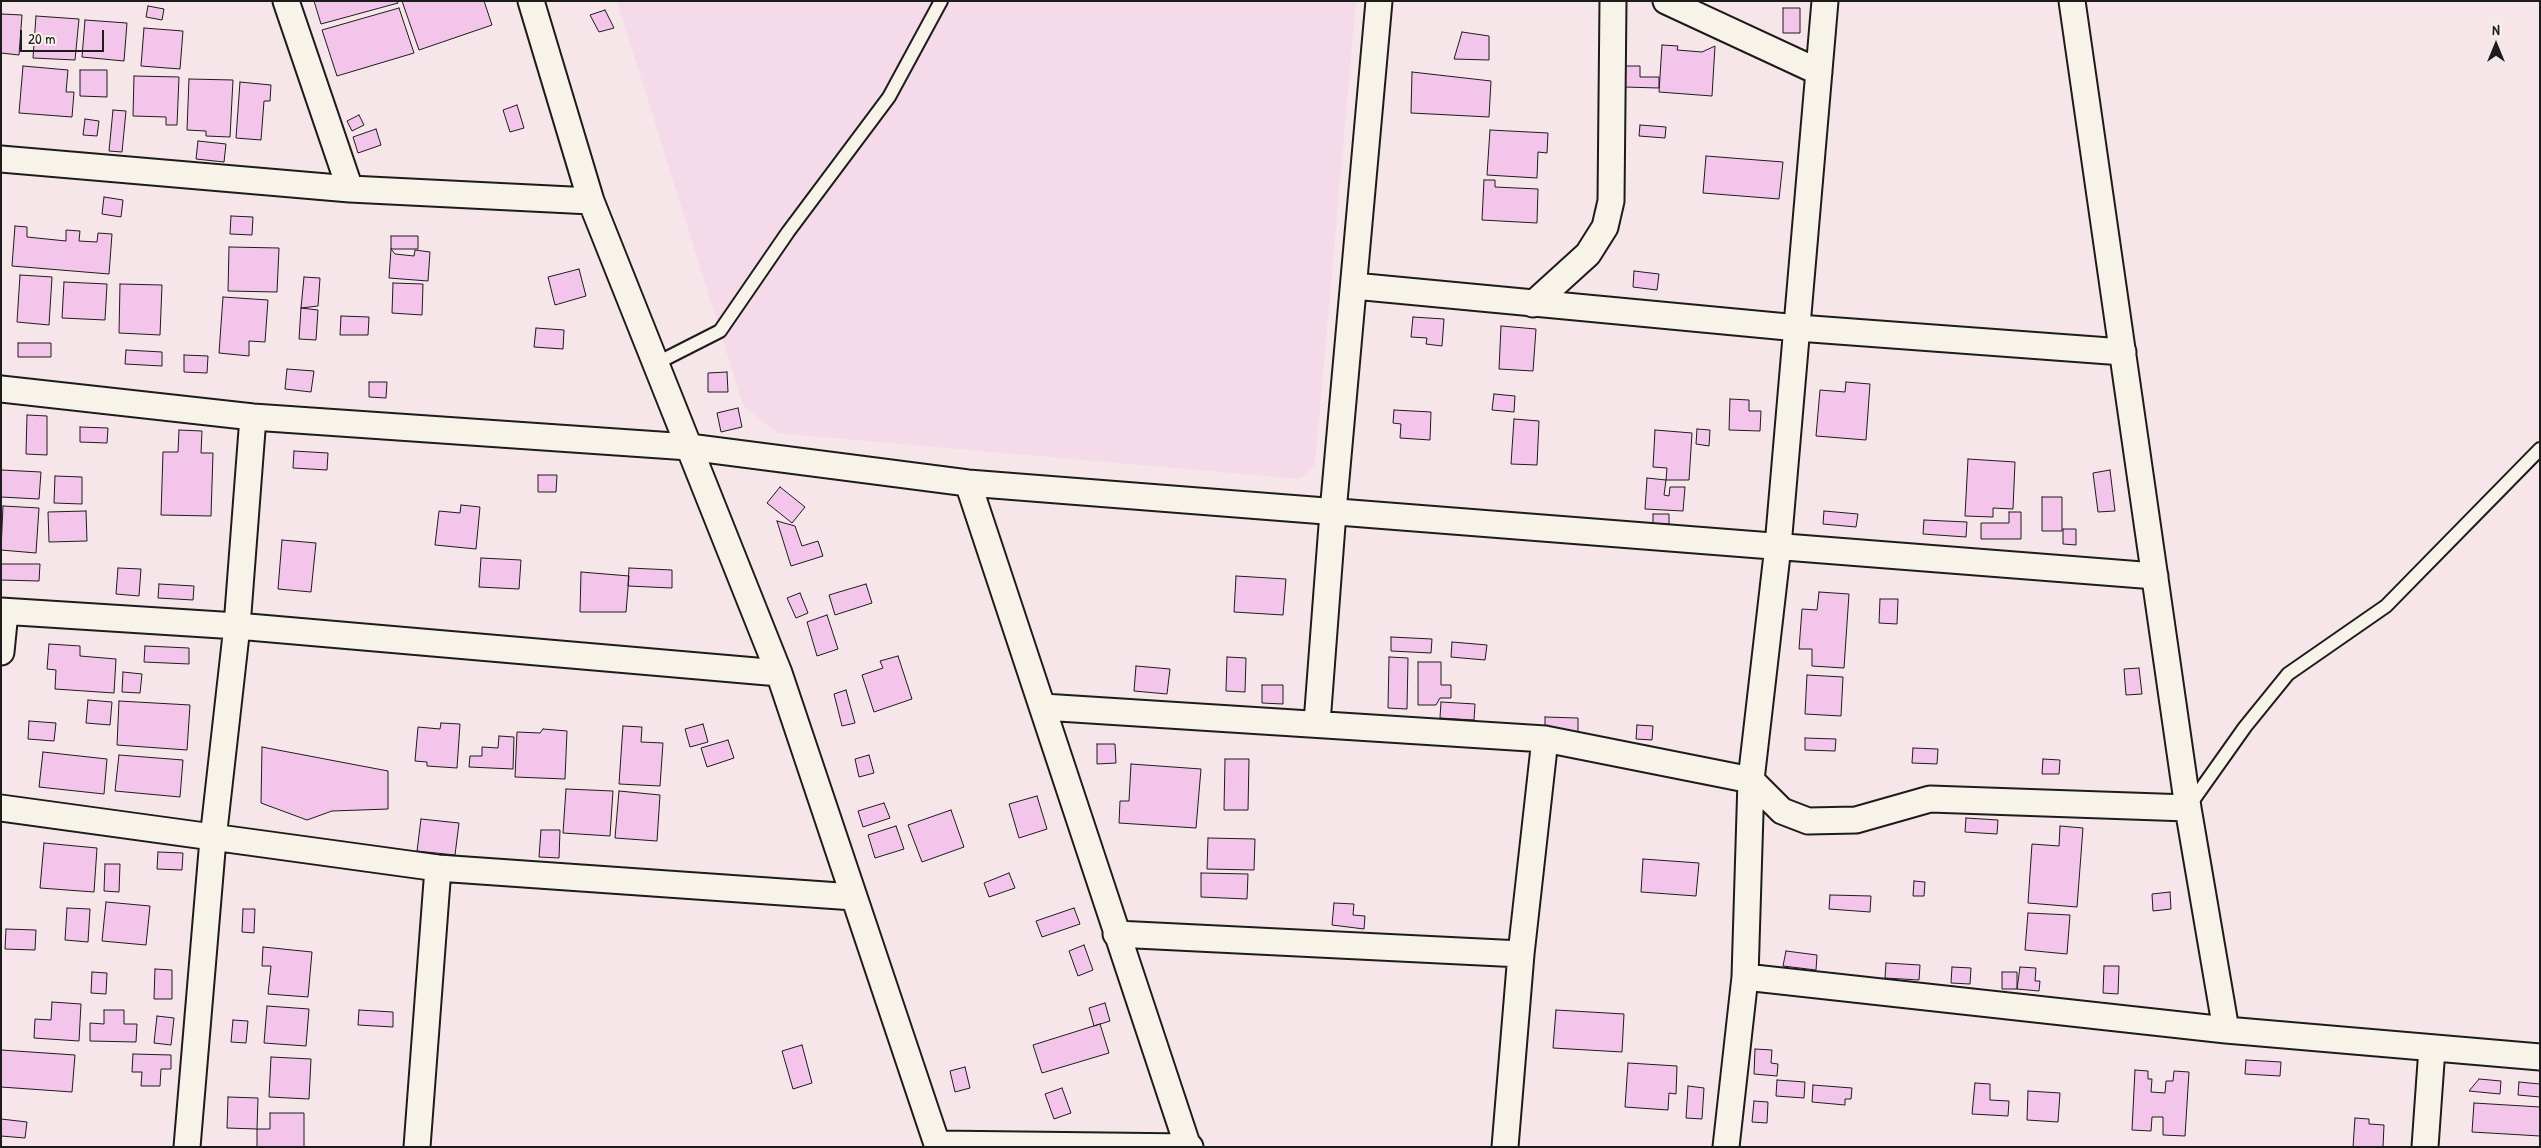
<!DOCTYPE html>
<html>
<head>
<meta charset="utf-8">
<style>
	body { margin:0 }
	#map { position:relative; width:2541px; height:1148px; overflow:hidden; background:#f6e5e9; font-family:"Patrick Hand",sans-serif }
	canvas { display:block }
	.frame { position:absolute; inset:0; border:2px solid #1c1c1c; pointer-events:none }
	.north { position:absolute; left:2471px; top:20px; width:50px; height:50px; -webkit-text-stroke:4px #f7f3e8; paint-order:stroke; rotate:0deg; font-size:14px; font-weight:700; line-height:20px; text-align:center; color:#1c1c1c }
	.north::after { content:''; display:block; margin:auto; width:18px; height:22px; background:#1c1c1c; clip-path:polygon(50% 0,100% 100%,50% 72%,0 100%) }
	.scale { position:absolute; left:20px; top:30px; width:84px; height:22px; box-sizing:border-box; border:2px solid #1c1c1c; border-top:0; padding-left:6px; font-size:15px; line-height:18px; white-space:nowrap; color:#1c1c1c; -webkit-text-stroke:4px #f7f3e8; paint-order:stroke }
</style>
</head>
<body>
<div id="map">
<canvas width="2541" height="1148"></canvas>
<div class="frame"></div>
<div class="north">N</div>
<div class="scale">20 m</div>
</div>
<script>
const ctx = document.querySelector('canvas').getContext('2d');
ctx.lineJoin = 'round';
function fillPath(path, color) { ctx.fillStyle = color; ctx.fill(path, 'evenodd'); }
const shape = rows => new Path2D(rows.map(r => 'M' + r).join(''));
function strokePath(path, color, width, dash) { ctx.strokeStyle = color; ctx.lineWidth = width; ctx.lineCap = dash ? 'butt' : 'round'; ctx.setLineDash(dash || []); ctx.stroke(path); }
fillPath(shape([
	[617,1,1356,1,1315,464,1300,479,777,433,743,405]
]), '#f5dbe9');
const building = shape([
	[314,1,397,1,398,3,321,24,314,1],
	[402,1,484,1,492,25,419,50,402,1],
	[148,6,164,9,162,20,146,17,148,6],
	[399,8,414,53,337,76,322,30,399,8],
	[1783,8,1800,8,1800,33,1783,33,1783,8],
	[605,10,614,28,599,32,590,15,605,10],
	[1,14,22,15,19,55,1,53,1,14],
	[36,16,79,19,75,60,33,58,36,16],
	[85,20,127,23,124,61,82,57,85,20],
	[144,28,183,31,180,69,141,66,144,28],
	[1462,32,1489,36,1489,60,1454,59,1462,32],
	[1662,45,1678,46,1677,50,1702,52,1715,46,1712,96,1659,92,1662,45],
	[23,66,68,70,66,92,74,92,72,117,19,113,23,66],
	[1624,66,1640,66,1640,77,1659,77,1659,88,1624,87,1624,66],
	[80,70,107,70,107,97,80,96,80,70],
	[1412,72,1491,81,1489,117,1411,113,1412,72],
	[134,76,179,77,177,125,166,125,166,117,133,116,134,76],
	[189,79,233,80,230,137,206,136,206,131,187,130,189,79],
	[240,82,271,85,270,101,264,101,261,140,236,138,240,82],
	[517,105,524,128,510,132,503,110,517,105],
	[113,110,126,111,122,152,109,151,113,110],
	[359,115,364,125,352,131,347,121,359,115],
	[85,119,99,121,97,136,83,135,85,119],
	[1640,125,1666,127,1665,138,1639,136,1640,125],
	[376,129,381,145,358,153,353,137,376,129],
	[1490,130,1548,133,1547,153,1538,152,1537,178,1487,175,1490,130],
	[198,141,226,144,224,162,196,159,198,141],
	[1706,156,1783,162,1779,199,1703,193,1706,156],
	[1484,180,1495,180,1495,187,1538,189,1537,223,1482,220,1484,180],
	[104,197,123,200,121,217,102,214,104,197],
	[231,216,253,217,252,235,230,234,231,216],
	[15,226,27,227,27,237,66,241,66,230,80,231,79,241,97,242,98,233,112,234,109,274,12,266,15,226],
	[391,236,418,236,418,249,391,249,391,236],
	[229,247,279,248,277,292,228,291,229,247],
	[391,249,395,254,414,256,415,250,430,252,428,281,389,278,391,249],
	[579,269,586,296,555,305,548,277,579,269],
	[1634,271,1659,274,1657,290,1633,287,1634,271],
	[20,275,52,277,49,325,17,322,20,275],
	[304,277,320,278,318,306,301,308,304,277],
	[64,282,107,284,105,320,62,318,64,282],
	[393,283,423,284,422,315,392,313,393,283],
	[120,284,162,285,160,335,119,333,120,284],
	[223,297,268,300,265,342,249,341,249,356,219,353,223,297],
	[301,308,318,310,316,340,299,339,301,308],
	[341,316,369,317,368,335,340,335,341,316],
	[1413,317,1444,319,1442,346,1426,344,1427,338,1411,337,1413,317],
	[1501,326,1536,329,1533,371,1499,369,1501,326],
	[536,328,564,330,563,349,534,347,536,328],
	[18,343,51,343,51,357,18,357,18,343],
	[126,350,162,352,162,366,125,364,126,350],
	[184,355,208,356,207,373,184,372,184,355],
	[287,369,314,371,311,392,285,389,287,369],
	[727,372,728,392,708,392,708,373,727,372],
	[369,382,387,382,386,398,369,397,369,382],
	[1846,382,1870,384,1866,440,1816,436,1820,390,1845,392,1846,382],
	[1494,394,1515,396,1514,412,1492,410,1494,394],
	[1730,399,1749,400,1749,411,1761,411,1760,431,1729,430,1730,399],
	[738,408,742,427,721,432,717,413,738,408],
	[1394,410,1431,412,1430,440,1400,438,1401,424,1393,423,1394,410],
	[27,415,47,416,47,455,26,454,27,415],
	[1514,419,1539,421,1537,465,1511,464,1514,419],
	[80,427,108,428,107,443,80,442,80,427],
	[1697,429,1710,430,1709,446,1696,444,1697,429],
	[179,430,202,431,201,453,213,453,211,516,161,515,163,452,178,452,179,430],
	[1655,430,1692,433,1689,480,1666,480,1667,468,1653,467,1655,430],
	[294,451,328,453,327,470,293,468,294,451],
	[1968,459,2015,462,2013,509,1993,508,1993,517,1965,516,1968,459],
	[1,470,41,472,39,499,1,497,1,470],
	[2110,470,2115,511,2098,512,2093,473,2110,470],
	[538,475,557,475,556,492,538,492,538,475],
	[55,476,82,477,82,504,54,503,55,476],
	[1647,478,1666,480,1664,495,1669,496,1670,487,1685,487,1683,511,1645,509,1647,478],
	[780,487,805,507,792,523,767,503,780,487],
	[2042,497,2062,497,2062,531,2042,531,2042,497],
	[461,505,480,507,476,549,435,545,439,511,460,513,461,505],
	[3,506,39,508,36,553,1,550,3,506],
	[86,511,87,541,49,542,48,512,86,511],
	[1824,511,1858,514,1856,527,1823,524,1824,511],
	[2009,512,2021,512,2021,539,1981,539,1981,523,2009,523,2009,512],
	[1653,514,1669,514,1669,524,1653,524,1653,514],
	[1924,520,1967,522,1966,537,1923,534,1924,520],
	[777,521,795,526,802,546,818,541,823,556,791,566,777,521],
	[2063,529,2076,529,2076,545,2063,544,2063,529],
	[282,540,316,543,311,592,278,589,282,540],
	[481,558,521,560,519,589,479,587,481,558],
	[1,564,40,564,39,581,1,580,1,564],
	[118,568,141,569,139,596,116,594,118,568],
	[629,568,672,570,672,588,628,586,629,568],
	[581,572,629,576,626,612,580,612,581,572],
	[1236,576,1286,579,1283,615,1234,612,1236,576],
	[159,584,194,586,193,600,158,598,159,584],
	[866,584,872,603,835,615,829,595,866,584],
	[1819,592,1849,594,1844,668,1812,666,1812,649,1799,649,1802,609,1817,610,1819,592],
	[800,593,808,613,796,618,787,598,800,593],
	[1880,599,1898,599,1897,624,1879,623,1880,599],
	[827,615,838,649,817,656,807,622,827,615],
	[1391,637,1432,639,1431,653,1391,651,1391,637],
	[1452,642,1487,645,1485,660,1451,657,1452,642],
	[49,644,80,646,80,656,116,659,114,693,55,689,56,670,47,669,49,644],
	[145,646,189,648,189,664,144,662,145,646],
	[898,656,912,699,874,712,862,675,883,668,880,661,898,656],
	[1227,657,1246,658,1245,692,1226,691,1227,657],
	[1389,657,1408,658,1407,709,1388,708,1389,657],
	[1418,662,1441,662,1441,685,1451,685,1451,698,1440,698,1436,705,1418,705,1418,662],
	[1136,666,1170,669,1167,694,1134,691,1136,666],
	[2139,668,2142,694,2126,695,2124,669,2139,668],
	[123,672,142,674,140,693,122,692,123,672],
	[1807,675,1843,677,1841,716,1805,714,1807,675],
	[1262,685,1283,685,1283,704,1262,703,1262,685],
	[846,690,855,723,842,726,834,694,846,690],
	[88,700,112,702,110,725,86,723,88,700],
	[119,701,190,705,187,750,117,745,119,701],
	[1441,702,1475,704,1474,720,1440,718,1441,702],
	[1545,717,1578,718,1578,734,1545,734,1545,717],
	[29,721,56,723,54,741,28,739,29,721],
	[441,723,460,724,457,768,427,766,427,762,415,761,418,727,440,729,441,723],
	[703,724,708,742,690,747,685,729,703,724],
	[1637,725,1653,726,1652,740,1636,739,1637,725],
	[623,726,642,727,641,742,663,743,660,786,619,784,623,726],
	[543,729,567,731,565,779,515,777,517,732,540,733,543,729],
	[499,736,514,737,513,769,469,767,470,756,482,756,482,747,498,748,499,736],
	[1805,738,1836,739,1835,751,1805,750,1805,738],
	[728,740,734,758,707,767,701,748,728,740],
	[1097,744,1115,744,1116,763,1097,764,1097,744],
	[262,747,388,771,388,809,332,811,307,820,261,803,262,747],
	[1913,748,1938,749,1937,764,1912,763,1913,748],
	[43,752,107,759,104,794,39,787,43,752],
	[119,755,183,760,180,797,115,791,119,755],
	[869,755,874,773,859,777,855,759,869,755],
	[1225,759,1249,759,1248,810,1224,810,1225,759],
	[2043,759,2060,760,2059,774,2042,774,2043,759],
	[1131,764,1201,769,1196,828,1119,823,1120,801,1129,801,1131,764],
	[566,789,613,791,610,836,563,833,566,789],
	[619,791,660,795,657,841,615,838,619,791],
	[1037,796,1047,829,1019,838,1009,804,1037,796],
	[884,803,890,818,863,827,858,811,884,803],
	[951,810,964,847,922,862,908,825,951,810],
	[1966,818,1998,820,1997,834,1965,832,1966,818],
	[421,819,459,823,455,855,417,851,421,819],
	[896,826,904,849,875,858,868,835,896,826],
	[2060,826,2083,828,2077,907,2028,903,2032,844,2059,846,2060,826],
	[541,830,560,830,559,858,539,857,541,830],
	[1208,838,1255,839,1254,870,1207,869,1208,838],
	[44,843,97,848,94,892,40,888,44,843],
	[158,852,183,853,182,870,157,869,158,852],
	[1643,859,1699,863,1696,896,1641,892,1643,859],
	[105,864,120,864,119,892,104,891,105,864],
	[1009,873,1015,888,989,897,984,883,1009,873],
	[1201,873,1248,874,1247,899,1201,897,1201,873],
	[1914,881,1925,882,1924,896,1913,896,1914,881],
	[2170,892,2171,909,2153,911,2152,894,2170,892],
	[1830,895,1871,896,1870,912,1829,909,1830,895],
	[106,902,150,906,146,945,102,941,106,902],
	[1334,903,1354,904,1353,915,1365,916,1364,929,1332,925,1334,903],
	[67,908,90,909,88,942,65,940,67,908],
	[1074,908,1080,924,1042,937,1036,921,1074,908],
	[243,909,255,909,254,933,242,932,243,909],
	[2028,913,2070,915,2067,954,2025,950,2028,913],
	[6,929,36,930,35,950,5,949,6,929],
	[1084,945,1093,970,1078,976,1069,951,1084,945],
	[263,947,312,952,308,997,268,994,271,966,262,966,263,947],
	[1786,951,1817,955,1816,970,1783,966,1786,951],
	[1886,963,1920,965,1919,980,1885,978,1886,963],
	[2104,966,2119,966,2118,994,2103,993,2104,966],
	[1952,967,1971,968,1970,984,1951,983,1952,967],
	[2020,967,2036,968,2035,981,2040,981,2039,991,2017,989,2020,967],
	[155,969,172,970,172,999,154,999,155,969],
	[92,972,107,973,106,994,91,993,92,972],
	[2002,972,2017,972,2017,989,2002,989,2002,972],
	[52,1002,81,1004,79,1041,34,1038,35,1019,51,1020,52,1002],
	[1105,1003,1110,1021,1094,1026,1089,1008,1105,1003],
	[267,1006,309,1009,306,1046,264,1043,267,1006],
	[104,1010,124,1010,124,1024,137,1024,136,1042,90,1041,90,1023,104,1024,104,1010],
	[359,1010,393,1012,393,1027,358,1025,359,1010],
	[1556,1010,1624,1014,1622,1052,1553,1048,1556,1010],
	[157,1016,174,1018,171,1045,154,1043,157,1016],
	[233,1020,248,1021,246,1043,231,1042,233,1020],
	[1100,1024,1109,1053,1042,1073,1033,1045,1100,1024],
	[802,1045,812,1083,793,1089,782,1051,802,1045],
	[1755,1049,1772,1050,1771,1063,1778,1064,1777,1076,1754,1074,1755,1049],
	[1,1050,75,1055,72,1092,1,1087,1,1050],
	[133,1054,171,1055,171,1069,161,1069,160,1086,141,1086,142,1072,132,1072,133,1054],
	[271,1057,311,1059,309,1099,269,1097,271,1057],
	[2246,1060,2281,1062,2280,1076,2245,1074,2246,1060],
	[1628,1063,1677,1066,1676,1094,1669,1093,1668,1110,1625,1107,1628,1063],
	[965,1067,970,1088,955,1092,950,1071,965,1067],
	[2135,1070,2148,1071,2148,1079,2152,1079,2151,1092,2165,1093,2166,1081,2173,1081,2174,1071,2189,1072,2185,1136,2163,1135,2163,1117,2152,1117,2151,1131,2132,1130,2135,1070],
	[2479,1079,2501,1081,2500,1094,2469,1091,2479,1079],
	[1777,1080,1805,1082,1804,1098,1776,1096,1777,1080],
	[2519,1082,2540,1084,2540,1097,2518,1095,2519,1082],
	[1975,1083,1990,1084,1990,1100,2009,1101,2008,1116,1972,1114,1975,1083],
	[1813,1085,1852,1088,1851,1099,1845,1099,1845,1105,1812,1102,1813,1085],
	[1688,1086,1704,1088,1702,1119,1686,1118,1688,1086],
	[1062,1088,1071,1113,1054,1119,1045,1094,1062,1088],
	[2028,1091,2060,1093,2058,1122,2027,1120,2028,1091],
	[228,1097,258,1098,257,1129,227,1128,228,1097],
	[1754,1101,1768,1102,1767,1123,1752,1122,1754,1101],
	[2474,1103,2540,1107,2540,1136,2472,1132,2474,1103],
	[270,1113,304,1113,304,1147,257,1147,257,1129,270,1129,270,1113],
	[2355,1118,2369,1119,2369,1124,2384,1125,2383,1147,2353,1147,2355,1118],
	[1,1119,27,1122,25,1138,1,1136,1,1119]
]);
fillPath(building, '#f3c5ea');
strokePath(building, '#1c1c1c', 1);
const service = shape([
	[657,363,720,331,788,232,889,97,941,1],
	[2189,806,2245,727,2288,674,2386,606,2540,449]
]);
const minor = shape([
	[286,1,350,189],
	[531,1,591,201,779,673,938,1147],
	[1666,1,1819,72],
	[2072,1,2188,808,2226,1030],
	[1,159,350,189,591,201],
	[1354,286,1798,328,2123,352],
	[1533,304,1588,254,1605,227,1611,201,1613,1],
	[1,389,253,417,689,447,968,483,2155,576],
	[968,483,1188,1147],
	[1,611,237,626,779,673],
	[1,652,5,612],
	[1043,707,1545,739,1751,780,1782,811,1808,821,1856,820,1930,799,2188,808],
	[1317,723,1333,512,1379,1],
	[1,808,438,868,854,897],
	[1116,934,1521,954],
	[1745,977,2226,1030,2540,1057],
	[937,1144,1190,1147],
	[187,1147,213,839,237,626,253,417],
	[417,1147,438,868],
	[1505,1147,1521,954,1545,739],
	[1726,1147,1745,977,1751,780,1778,546,1825,1],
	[2425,1147,2432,1048]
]);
strokePath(service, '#1c1c1c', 16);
strokePath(minor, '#1c1c1c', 29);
strokePath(service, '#f7f3e8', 12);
strokePath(minor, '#f7f3e8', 25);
</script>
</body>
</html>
